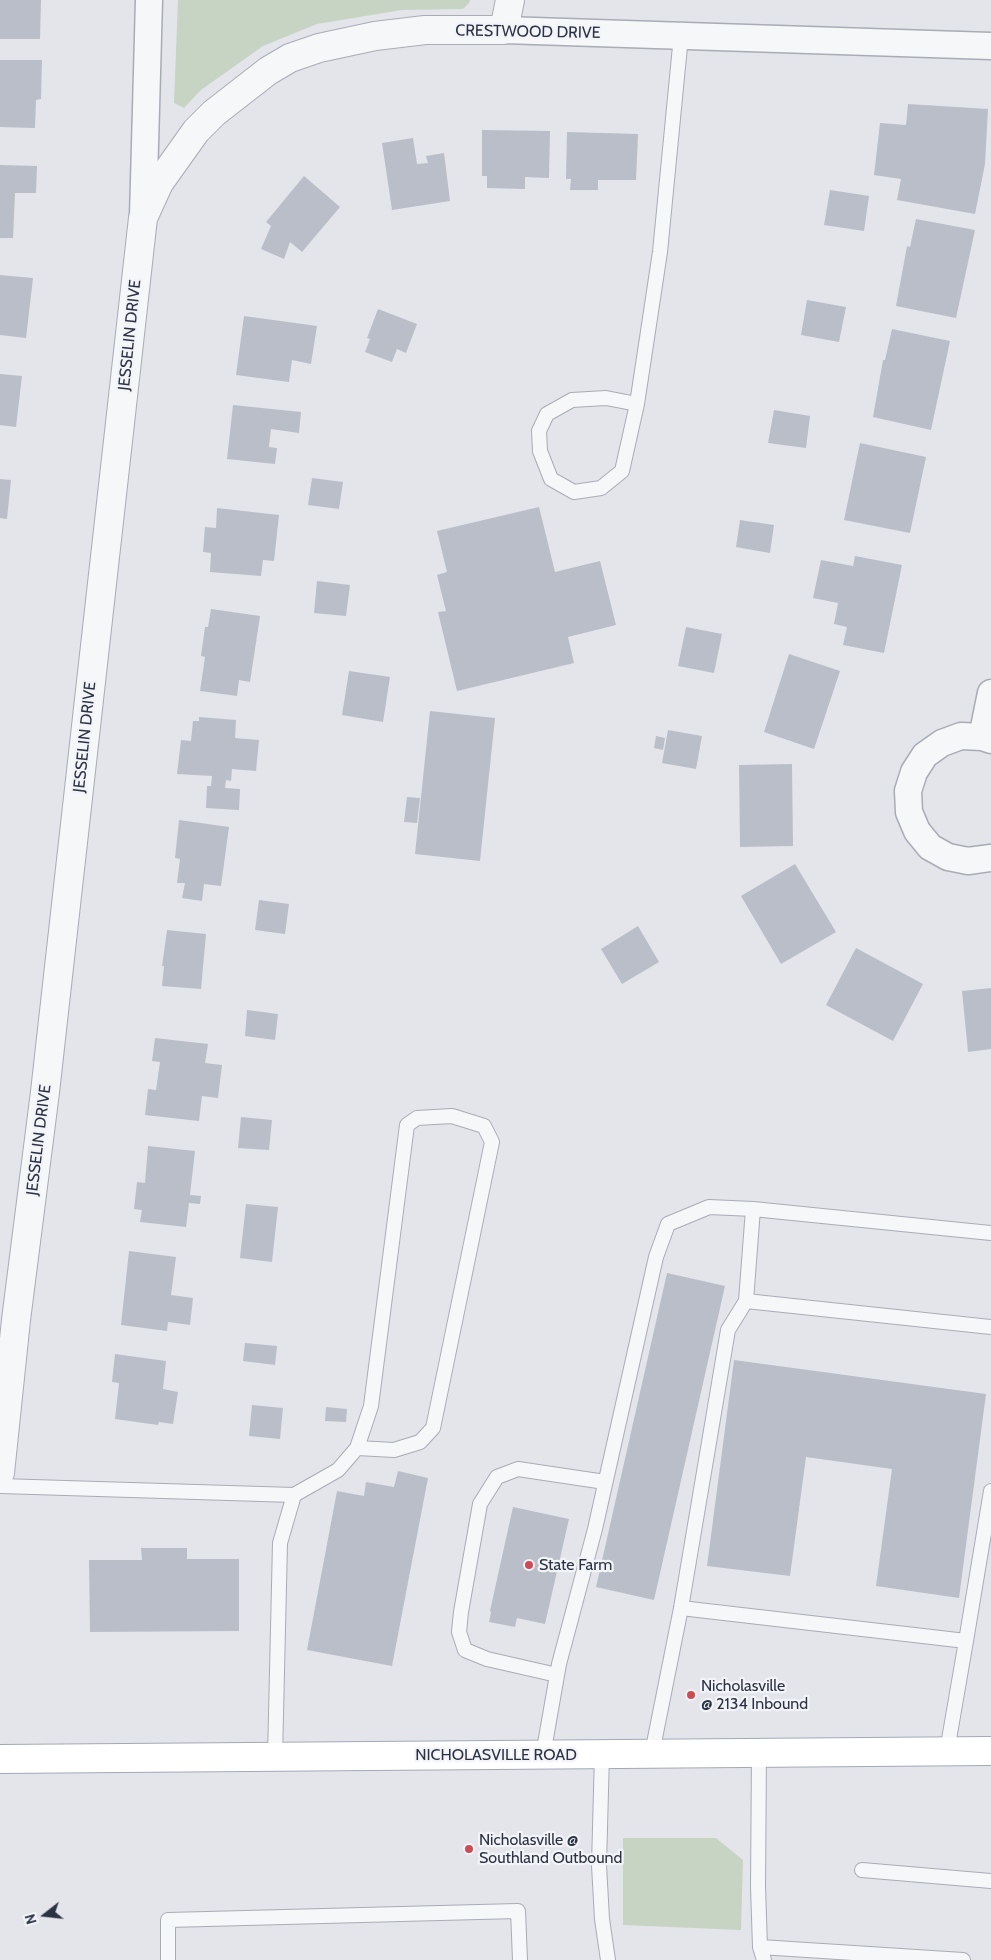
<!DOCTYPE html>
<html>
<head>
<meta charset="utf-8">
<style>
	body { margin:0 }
	#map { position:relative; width:991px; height:1960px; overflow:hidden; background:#e3e5eb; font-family:Cabin,sans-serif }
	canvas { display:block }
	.north { position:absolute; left:20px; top:1890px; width:50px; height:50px; -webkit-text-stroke:4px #f3f4f8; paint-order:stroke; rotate:254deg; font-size:14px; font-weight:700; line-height:20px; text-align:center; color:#2b3243 }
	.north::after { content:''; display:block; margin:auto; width:18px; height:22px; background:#2b3243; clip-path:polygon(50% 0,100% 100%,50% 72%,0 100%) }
</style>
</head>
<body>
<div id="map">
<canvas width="991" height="1960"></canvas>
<div class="north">N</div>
</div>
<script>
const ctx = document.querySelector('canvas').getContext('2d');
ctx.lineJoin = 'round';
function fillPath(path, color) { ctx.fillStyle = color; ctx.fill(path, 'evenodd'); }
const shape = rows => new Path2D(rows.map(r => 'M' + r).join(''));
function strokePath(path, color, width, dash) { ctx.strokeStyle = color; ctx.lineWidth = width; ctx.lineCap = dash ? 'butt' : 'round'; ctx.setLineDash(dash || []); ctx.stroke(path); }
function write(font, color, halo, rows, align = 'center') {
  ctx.font = font + ' Cabin,sans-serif'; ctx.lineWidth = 4.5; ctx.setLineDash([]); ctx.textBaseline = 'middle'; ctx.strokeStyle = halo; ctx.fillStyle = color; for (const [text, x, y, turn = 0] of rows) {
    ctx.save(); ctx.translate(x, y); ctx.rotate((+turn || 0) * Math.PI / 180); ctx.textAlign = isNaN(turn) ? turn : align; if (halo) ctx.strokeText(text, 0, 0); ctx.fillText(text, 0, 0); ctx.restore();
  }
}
fillPath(shape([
	[178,0,470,0,469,3,463,9,402,10,317,24,263,46,201,90,184,108,174,103],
	[623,1838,716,1838,743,1860,741,1930,623,1925]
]), '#c7d4c4');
fillPath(shape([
	[0,0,41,0,40,39,0,39],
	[0,60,42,60,41,99,36,100,35,128,0,127],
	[908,104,988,109,985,164,975,214,897,200,901,179,874,175,880,123,906,125],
	[482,130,550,131,549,178,525,177,525,189,487,188,487,176,482,176],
	[567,132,638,134,636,180,598,180,598,190,570,190,571,179,566,179],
	[413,138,417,164,428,163,426,156,444,153,450,201,392,210,382,143],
	[0,165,37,166,36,193,15,193,13,238,0,238],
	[304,176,340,207,302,252,290,242,284,259,261,249,271,226,266,222],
	[830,190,869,196,864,231,824,225],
	[916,219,975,230,956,318,896,306,907,246,910,247],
	[0,275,33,278,26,338,0,335],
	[807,300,846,307,839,342,801,335],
	[378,309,417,324,406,353,397,349,392,362,365,352,370,339,367,338],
	[244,316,317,326,311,364,292,360,289,382,236,375],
	[892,329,950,341,931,430,873,417,883,360,885,360],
	[0,374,22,376,16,427,0,425],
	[233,405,301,412,299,433,271,429,269,447,277,448,275,464,227,459],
	[774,410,810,416,806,448,768,443],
	[860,443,926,457,910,533,844,520],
	[312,478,343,482,339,509,308,505],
	[0,479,11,480,7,519,0,518],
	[539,507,555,572,600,561,616,625,568,637,574,663,457,691,438,612,446,611,437,575,447,572,437,531],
	[217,508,279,515,274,561,263,560,261,576,210,572,211,553,203,552,205,527,216,528],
	[740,520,774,525,770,553,736,547],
	[855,556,902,565,884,653,843,645,847,627,834,624,838,603,813,598,821,560,853,566],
	[317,581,350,585,346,616,314,613],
	[211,609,260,616,250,682,239,680,237,696,200,691,205,657,201,656,205,627,208,627],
	[686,627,722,634,714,673,678,666],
	[789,654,840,671,814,749,764,732],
	[349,671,390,677,383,722,342,715],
	[430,711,495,718,480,861,415,854],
	[199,717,236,720,235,738,259,740,256,771,232,769,231,781,226,780,225,788,240,789,239,810,206,808,207,786,211,786,212,776,177,774,181,740,191,741,193,721,199,721],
	[668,730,702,736,696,769,662,763],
	[656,736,665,738,663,750,654,748],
	[792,764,793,846,740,847,739,765],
	[407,797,420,798,417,823,404,822],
	[179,820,229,827,221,886,204,884,202,901,182,898,185,883,177,883,180,859,175,858],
	[795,864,836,932,781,964,741,896],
	[259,900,289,904,285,934,255,930],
	[638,926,659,962,622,984,601,949],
	[167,930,206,934,201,989,162,986,164,966,162,966],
	[856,948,923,984,893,1041,826,1005],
	[991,988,991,1049,968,1052,962,991],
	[247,1010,278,1014,275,1040,245,1036],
	[155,1038,208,1044,205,1063,222,1065,218,1098,202,1096,199,1121,145,1115,148,1089,156,1090,160,1062,152,1061],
	[241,1117,272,1120,269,1150,238,1148],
	[148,1146,195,1151,190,1195,201,1196,200,1204,189,1203,186,1227,140,1222,142,1210,134,1209,137,1182,145,1183],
	[246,1204,278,1207,272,1262,240,1258],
	[129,1251,176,1257,171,1295,193,1298,190,1325,168,1322,167,1331,121,1325],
	[667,1273,725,1286,654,1600,596,1587],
	[245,1343,277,1346,275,1365,243,1361],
	[115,1354,166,1361,163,1389,178,1392,173,1424,159,1422,158,1425,115,1419,119,1383,112,1382],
	[734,1360,986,1394,959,1598,876,1586,892,1469,806,1457,790,1576,707,1566],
	[252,1405,283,1408,280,1439,249,1436],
	[326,1407,347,1409,346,1422,325,1421],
	[398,1471,428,1478,392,1666,307,1650,337,1491,364,1496,366,1482,394,1487],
	[513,1507,569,1519,545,1624,517,1618,515,1627,489,1622,491,1612,490,1611],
	[141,1548,187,1548,187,1559,239,1559,239,1631,90,1632,89,1560,142,1560]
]), '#babec8');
const service = shape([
	[637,404,606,398,572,400,547,414,539,431,540,451,551,479,574,492,601,488,622,471,637,404,660,252,681,36],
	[753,1209,991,1233],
	[0,1486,294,1495],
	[681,1608,966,1641,991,1491],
	[557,1675,487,1659,465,1650,459,1632,461,1612,480,1504,497,1477,518,1469,605,1482],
	[947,1751,966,1641],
	[759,1752,758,1887,760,1947,764,1960],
	[652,1753,681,1608,728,1330,746,1301,991,1327],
	[602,1754,599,1865,602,1919,608,1960],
	[543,1755,559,1664,595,1529,656,1257,668,1224,709,1207,753,1209,746,1301],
	[275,1757,280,1543,294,1495,338,1470,357,1448,371,1406,407,1125,417,1118,452,1116,484,1126,492,1142,433,1428,420,1442,394,1450,357,1448],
	[862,1870,991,1881],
	[760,1947,963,1960],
	[168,1960,168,1920,518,1911,520,1960]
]);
const minor = shape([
	[504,30,991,46],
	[143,217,149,0],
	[982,737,991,693],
	[991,740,982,737,961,736,942,743,925,755,914,772,908,791,909,812,917,831,930,847,948,857,968,861,991,858]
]);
const tertiary = shape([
	[0,1473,16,1320,45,1092,143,218,159,183,196,131,214,113,268,71,290,58,319,48,375,36,425,30,504,30,510,0]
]);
const primary = shape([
	[0,1759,991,1751]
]);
strokePath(service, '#a8acb5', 16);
strokePath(minor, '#a8acb5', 29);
strokePath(tertiary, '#a8acb5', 30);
strokePath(primary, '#a2a9b6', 30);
strokePath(service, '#f6f7f9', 14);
strokePath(minor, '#f6f7f9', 26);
strokePath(tertiary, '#f6f7f9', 28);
strokePath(primary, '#fff', 28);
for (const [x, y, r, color] of [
	[529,1565,5,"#cc4c56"],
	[691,1695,5,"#cc4c56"],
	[469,1849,5,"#cc4c56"]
]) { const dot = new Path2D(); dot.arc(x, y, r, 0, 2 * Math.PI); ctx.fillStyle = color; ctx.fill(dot); strokePath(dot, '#f3f4f8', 2); }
write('16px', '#2b3243', '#f3f4f8', [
	["CRESTWOOD DRIVE",528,32,1],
	["JESSELIN DRIVE",130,335,-84],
	["JESSELIN DRIVE",85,737,-84],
	["JESSELIN DRIVE",39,1140,-83],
	["NICHOLASVILLE ROAD",496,1755]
]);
write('16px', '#2b3243', '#f3f4f8', [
	["State Farm",539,1565],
	["Nicholasville",701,1686],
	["@ 2134 Inbound",701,1704],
	["Nicholasville @",479,1840],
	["Southland Outbound",479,1858]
], 'left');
</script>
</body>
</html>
